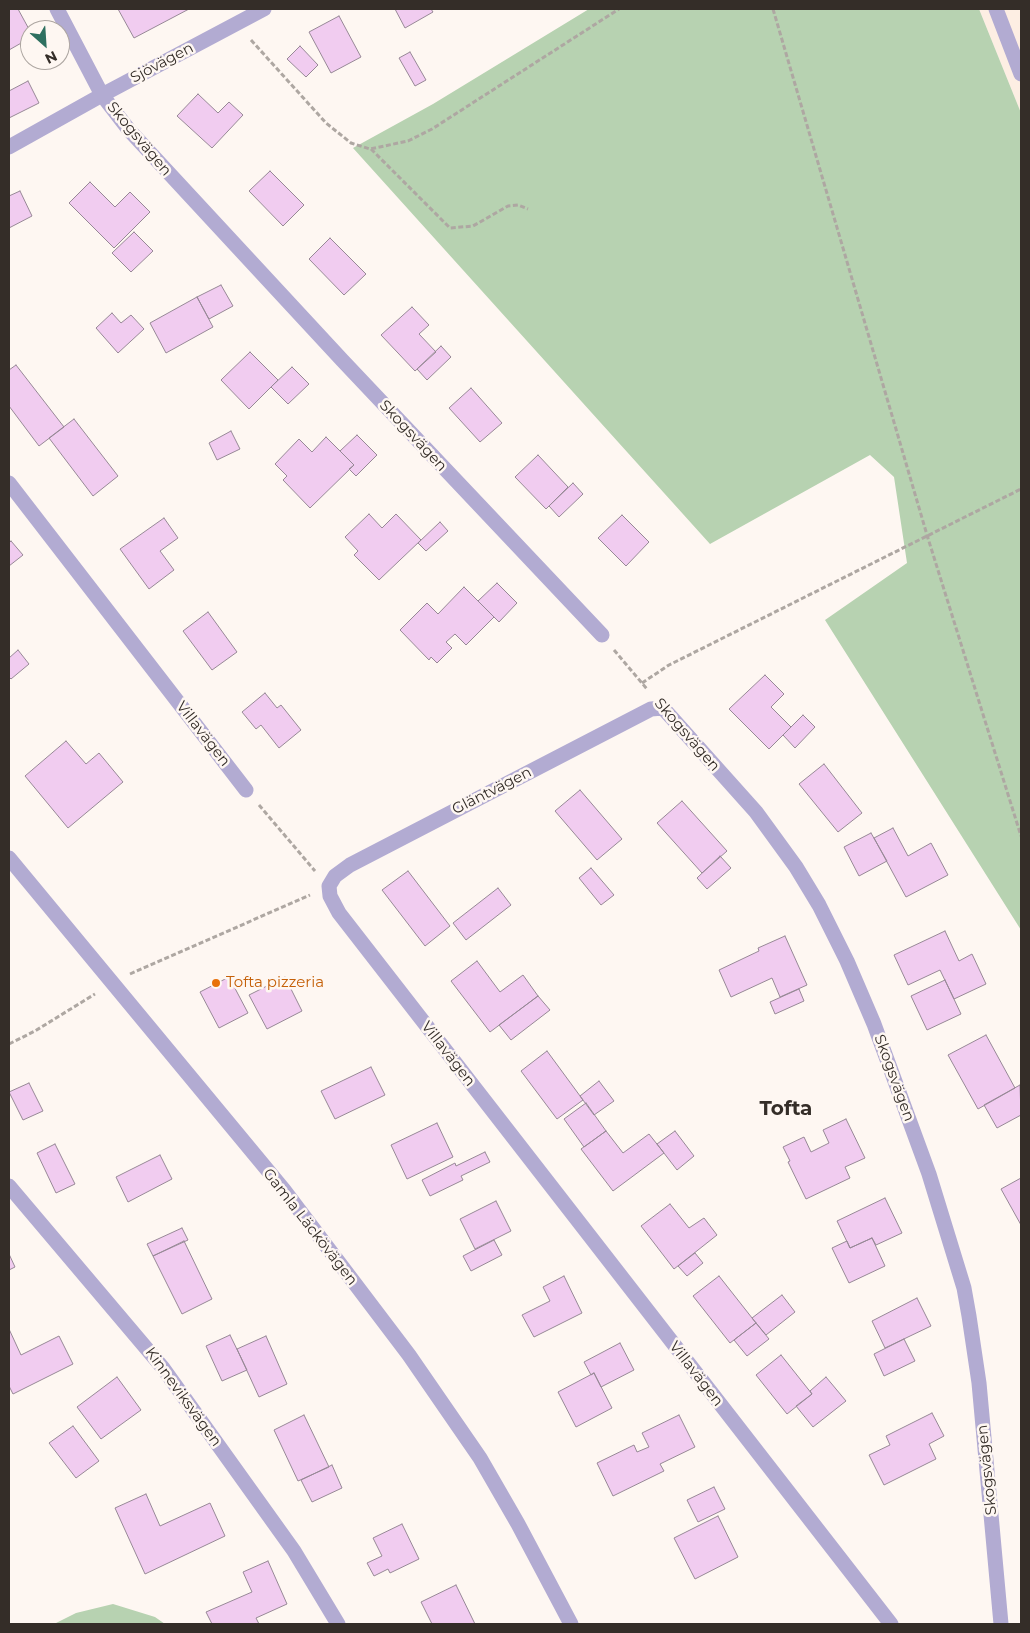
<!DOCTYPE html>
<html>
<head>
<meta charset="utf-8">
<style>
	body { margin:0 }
	#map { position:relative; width:1030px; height:1633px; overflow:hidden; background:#fef7f2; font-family:Montserrat,sans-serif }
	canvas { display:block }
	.frame { position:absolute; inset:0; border:10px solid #342d28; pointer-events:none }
	.north { position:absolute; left:20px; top:20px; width:50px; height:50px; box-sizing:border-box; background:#fef7f2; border:1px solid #ada6a1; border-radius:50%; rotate:154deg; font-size:14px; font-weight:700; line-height:20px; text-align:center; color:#342d28 }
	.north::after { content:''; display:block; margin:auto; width:18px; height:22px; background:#2e7060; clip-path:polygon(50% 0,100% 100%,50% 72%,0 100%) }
</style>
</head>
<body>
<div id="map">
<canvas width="1030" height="1633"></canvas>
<div class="frame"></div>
<div class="north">N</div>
</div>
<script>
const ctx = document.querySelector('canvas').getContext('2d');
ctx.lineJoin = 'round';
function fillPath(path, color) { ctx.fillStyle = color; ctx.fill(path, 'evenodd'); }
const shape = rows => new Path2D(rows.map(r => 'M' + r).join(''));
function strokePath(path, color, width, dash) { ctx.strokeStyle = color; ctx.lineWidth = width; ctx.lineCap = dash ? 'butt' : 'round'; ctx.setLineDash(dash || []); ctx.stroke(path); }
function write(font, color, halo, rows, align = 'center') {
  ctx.font = font + ' Montserrat,sans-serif'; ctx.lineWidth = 5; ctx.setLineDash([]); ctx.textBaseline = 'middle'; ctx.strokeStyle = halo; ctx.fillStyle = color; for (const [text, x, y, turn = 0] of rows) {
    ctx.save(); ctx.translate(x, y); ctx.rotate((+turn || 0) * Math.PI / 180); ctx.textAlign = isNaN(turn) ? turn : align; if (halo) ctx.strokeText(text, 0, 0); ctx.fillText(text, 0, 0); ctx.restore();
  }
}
fillPath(shape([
	[979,9,1021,9,1021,113]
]), '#fdeee3');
fillPath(shape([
	[589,9,979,9,1021,113,1021,930,825,620,907,563,894,477,870,455,710,544,353,148,433,104],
	[113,1604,155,1617,165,1624,54,1624,76,1613]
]), '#b7d2b1');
const building = shape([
	[9,9,18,9,30,31,30,38,9,50,9,9],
	[118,9,189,9,134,38,118,9],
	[395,9,431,9,433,12,405,28,395,9],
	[339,16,361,57,331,73,309,32,339,16],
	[300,46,318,65,306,77,287,59,300,46],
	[410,52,426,80,415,86,399,58,410,52],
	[28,81,39,103,9,118,9,91,28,81],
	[198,94,218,113,229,102,243,115,212,148,177,116,198,94],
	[270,171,304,205,283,226,249,191,270,171],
	[90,182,115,207,130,192,150,212,114,248,69,203,90,182],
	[20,191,32,216,9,228,9,196,20,191],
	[134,232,153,251,131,272,112,253,134,232],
	[330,238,366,274,344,295,309,259,330,238],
	[221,285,233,306,209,319,197,297,221,285],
	[197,297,213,327,166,353,150,323,197,297],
	[412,307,429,325,419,334,436,352,415,371,381,335,412,307],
	[112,313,121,323,131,315,144,329,118,353,96,328,112,313],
	[441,346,451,357,427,380,417,369,441,346],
	[250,352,278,380,249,409,221,380,250,352],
	[16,365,64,427,39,446,9,406,9,370,16,365],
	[292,367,309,384,288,404,271,387,292,367],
	[471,388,502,423,480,442,449,408,471,388],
	[74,419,118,476,93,496,49,438,74,419],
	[231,431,240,449,217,460,209,443,231,431],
	[357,435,377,455,356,476,349,469,354,465,340,451,357,435],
	[326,437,354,465,310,508,283,480,287,476,275,464,299,439,312,452,326,437],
	[538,455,568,487,546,509,515,477,538,455],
	[573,483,583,494,559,517,549,506,573,483],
	[369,514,382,528,396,514,421,540,379,580,354,555,358,551,345,537,369,514],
	[622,515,649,542,626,566,598,538,622,515],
	[164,518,178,538,160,551,174,570,149,589,120,549,164,518],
	[440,522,448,531,426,551,418,543,440,522],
	[11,541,23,555,9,566,9,543,11,541],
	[497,583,517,603,499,622,478,601,497,583],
	[464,587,494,617,466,645,455,634,446,642,452,648,437,663,431,657,429,660,400,630,427,603,438,614,464,587],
	[208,612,237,652,212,670,183,631,208,612],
	[18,650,29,664,11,679,9,677,9,658,18,650],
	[765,675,784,694,771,707,791,727,769,749,729,709,765,675],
	[265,693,277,708,281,705,301,730,279,748,261,725,256,729,242,712,265,693],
	[803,715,815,727,795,748,783,735,803,715],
	[66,741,86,764,99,753,123,782,68,828,25,776,66,741],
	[824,764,862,813,838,832,799,784,824,764],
	[580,790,622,839,597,860,555,811,580,790],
	[682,801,727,851,702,873,657,823,682,801],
	[893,828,908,856,931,843,948,875,906,897,874,838,893,828],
	[871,833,887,861,859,876,844,847,871,833],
	[720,856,731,868,707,889,697,878,720,856],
	[591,868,614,895,601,905,579,878,591,868],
	[408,871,450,926,425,946,382,890,408,871],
	[498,888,511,905,466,940,453,923,498,888],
	[945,931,959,961,972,954,986,984,954,999,940,970,908,985,894,955,945,931],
	[785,936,807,985,780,997,772,978,731,997,719,970,759,951,758,948,785,936],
	[477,961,500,992,523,975,538,996,490,1032,451,981,477,961],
	[229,977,248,1013,219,1028,200,992,229,977],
	[285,977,302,1011,267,1029,249,995,285,977],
	[945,980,961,1014,927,1030,911,996,945,980],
	[799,989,804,1001,775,1014,770,1002,799,989],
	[538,996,550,1010,511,1040,499,1025,538,996],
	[986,1035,1015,1088,978,1109,948,1055,986,1035],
	[547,1051,583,1100,557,1119,521,1071,547,1051],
	[371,1067,385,1095,335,1119,321,1091,371,1067],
	[599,1081,614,1101,594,1115,580,1096,599,1081],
	[29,1083,43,1111,23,1120,9,1092,29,1083],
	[1020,1085,1021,1115,997,1128,984,1105,1020,1085],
	[586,1103,606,1131,584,1147,564,1119,586,1103],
	[846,1119,865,1158,845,1167,850,1178,806,1199,788,1162,790,1161,783,1147,804,1137,811,1152,829,1143,823,1130,846,1119],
	[437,1123,453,1157,407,1179,391,1145,437,1123],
	[606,1131,623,1153,649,1134,664,1153,613,1191,581,1149,606,1131],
	[675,1131,694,1156,677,1170,657,1144,675,1131],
	[55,1144,75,1184,56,1193,37,1153,55,1144],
	[485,1152,490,1162,461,1176,463,1180,430,1196,422,1180,455,1163,456,1166,485,1152],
	[160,1155,172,1179,128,1202,116,1177,160,1155],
	[1021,1178,1021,1225,1001,1189,1021,1178],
	[885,1198,902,1233,876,1245,872,1238,850,1248,837,1221,885,1198],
	[496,1201,511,1231,475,1249,460,1219,496,1201],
	[670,1204,689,1228,704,1218,717,1235,674,1269,641,1226,670,1204],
	[182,1228,188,1240,153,1256,147,1244,182,1228],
	[872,1238,885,1266,849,1283,832,1248,847,1241,850,1248,872,1238],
	[494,1240,502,1255,471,1271,463,1256,494,1240],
	[184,1241,212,1299,182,1314,153,1256,184,1241],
	[695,1253,703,1263,687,1276,678,1266,695,1253],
	[9,1254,15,1267,9,1270,9,1254],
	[564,1276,582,1313,534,1337,522,1315,550,1301,543,1287,564,1276],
	[719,1276,756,1323,730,1343,693,1296,719,1276],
	[782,1295,795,1312,766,1335,752,1318,782,1295],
	[917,1298,931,1326,885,1348,872,1321,917,1298],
	[756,1323,769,1339,747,1356,734,1340,756,1323],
	[9,1329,21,1355,59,1336,73,1364,13,1394,9,1386,9,1329],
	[230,1335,247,1370,222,1381,206,1346,230,1335],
	[266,1336,287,1384,259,1397,237,1349,266,1336],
	[904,1339,915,1361,884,1376,874,1354,904,1339],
	[620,1343,634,1370,601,1387,594,1373,591,1375,584,1362,620,1343],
	[781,1355,812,1394,787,1414,756,1375,781,1355],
	[594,1373,612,1408,576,1427,558,1392,594,1373],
	[117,1377,141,1410,101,1439,77,1407,117,1377],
	[826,1377,846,1401,813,1427,796,1406,812,1394,810,1391,826,1377],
	[932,1413,944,1436,929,1444,936,1459,884,1485,869,1455,890,1445,886,1436,932,1413],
	[304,1415,329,1467,298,1481,274,1430,304,1415],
	[679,1415,695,1447,660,1464,664,1471,613,1496,597,1463,634,1445,637,1452,649,1447,642,1433,679,1415],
	[73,1426,99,1461,76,1478,49,1443,73,1426],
	[332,1465,342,1488,312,1502,301,1480,332,1465],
	[714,1487,725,1509,698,1522,687,1500,714,1487],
	[146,1494,160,1526,210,1503,225,1536,145,1574,115,1508,146,1494],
	[718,1516,738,1557,695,1579,674,1538,718,1516],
	[402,1524,419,1559,390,1573,388,1569,374,1576,367,1563,382,1556,373,1538,402,1524],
	[268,1561,287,1604,256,1618,259,1624,212,1624,206,1612,252,1592,243,1572,268,1561],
	[456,1585,475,1624,432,1624,421,1602,456,1585]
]);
fillPath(building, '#f1ccf0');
strokePath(building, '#978896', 1);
strokePath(shape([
	[773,9,927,535,1021,836],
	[251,40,326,123,351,143,370,149,408,141,432,129,619,9],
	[371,149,450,228,473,226,508,206,518,205,528,209],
	[614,650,647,689],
	[642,683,669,665,1021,489],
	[259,805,315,871],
	[130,974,310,895],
	[9,1044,35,1031,95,994]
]), '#aea7a2', 3, [5, 2.5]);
strokePath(shape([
	[57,9,102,95,129,130,342,360,602,635],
	[996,9,1021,74],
	[9,147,102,95,264,9],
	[9,483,246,790],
	[9,858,284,1190,409,1355,480,1458,518,1524,571,1624],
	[9,1186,163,1368,294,1551,338,1624],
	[891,1624,339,913,330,896,329,886,335,876,350,865,651,709,663,708,756,812,796,867,819,905,847,961,874,1024,929,1174,964,1288,969,1316,979,1383,1001,1624]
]), '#b2abd2', 15);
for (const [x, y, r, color] of [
	[216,983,5,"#e8710a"]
]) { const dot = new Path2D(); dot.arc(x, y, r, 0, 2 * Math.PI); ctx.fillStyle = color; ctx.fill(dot); strokePath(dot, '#fef7f2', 2); }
write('15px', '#342d28', '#fef7f2', [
	["Sjövägen",162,63,-28],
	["Skogsvägen",139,139,50],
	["Skogsvägen",413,436,47],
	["Villavägen",203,734,52],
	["Skogsvägen",687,735,49],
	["Gläntvägen",492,791,-27],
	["Villavägen",448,1054,52],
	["Skogsvägen",894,1078,70],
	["Gamla Läckövägen",310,1227,52],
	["Villavägen",696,1374,52],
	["Kinneviksvägen",183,1397,54],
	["Skogsvägen",987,1470,-96]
]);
write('15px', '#c56008', '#fef7f2', [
	["Tofta pizzeria",226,983]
], 'left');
write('bold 20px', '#342d28', '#fef7f2', [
	["Tofta",786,1109]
]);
</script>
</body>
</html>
